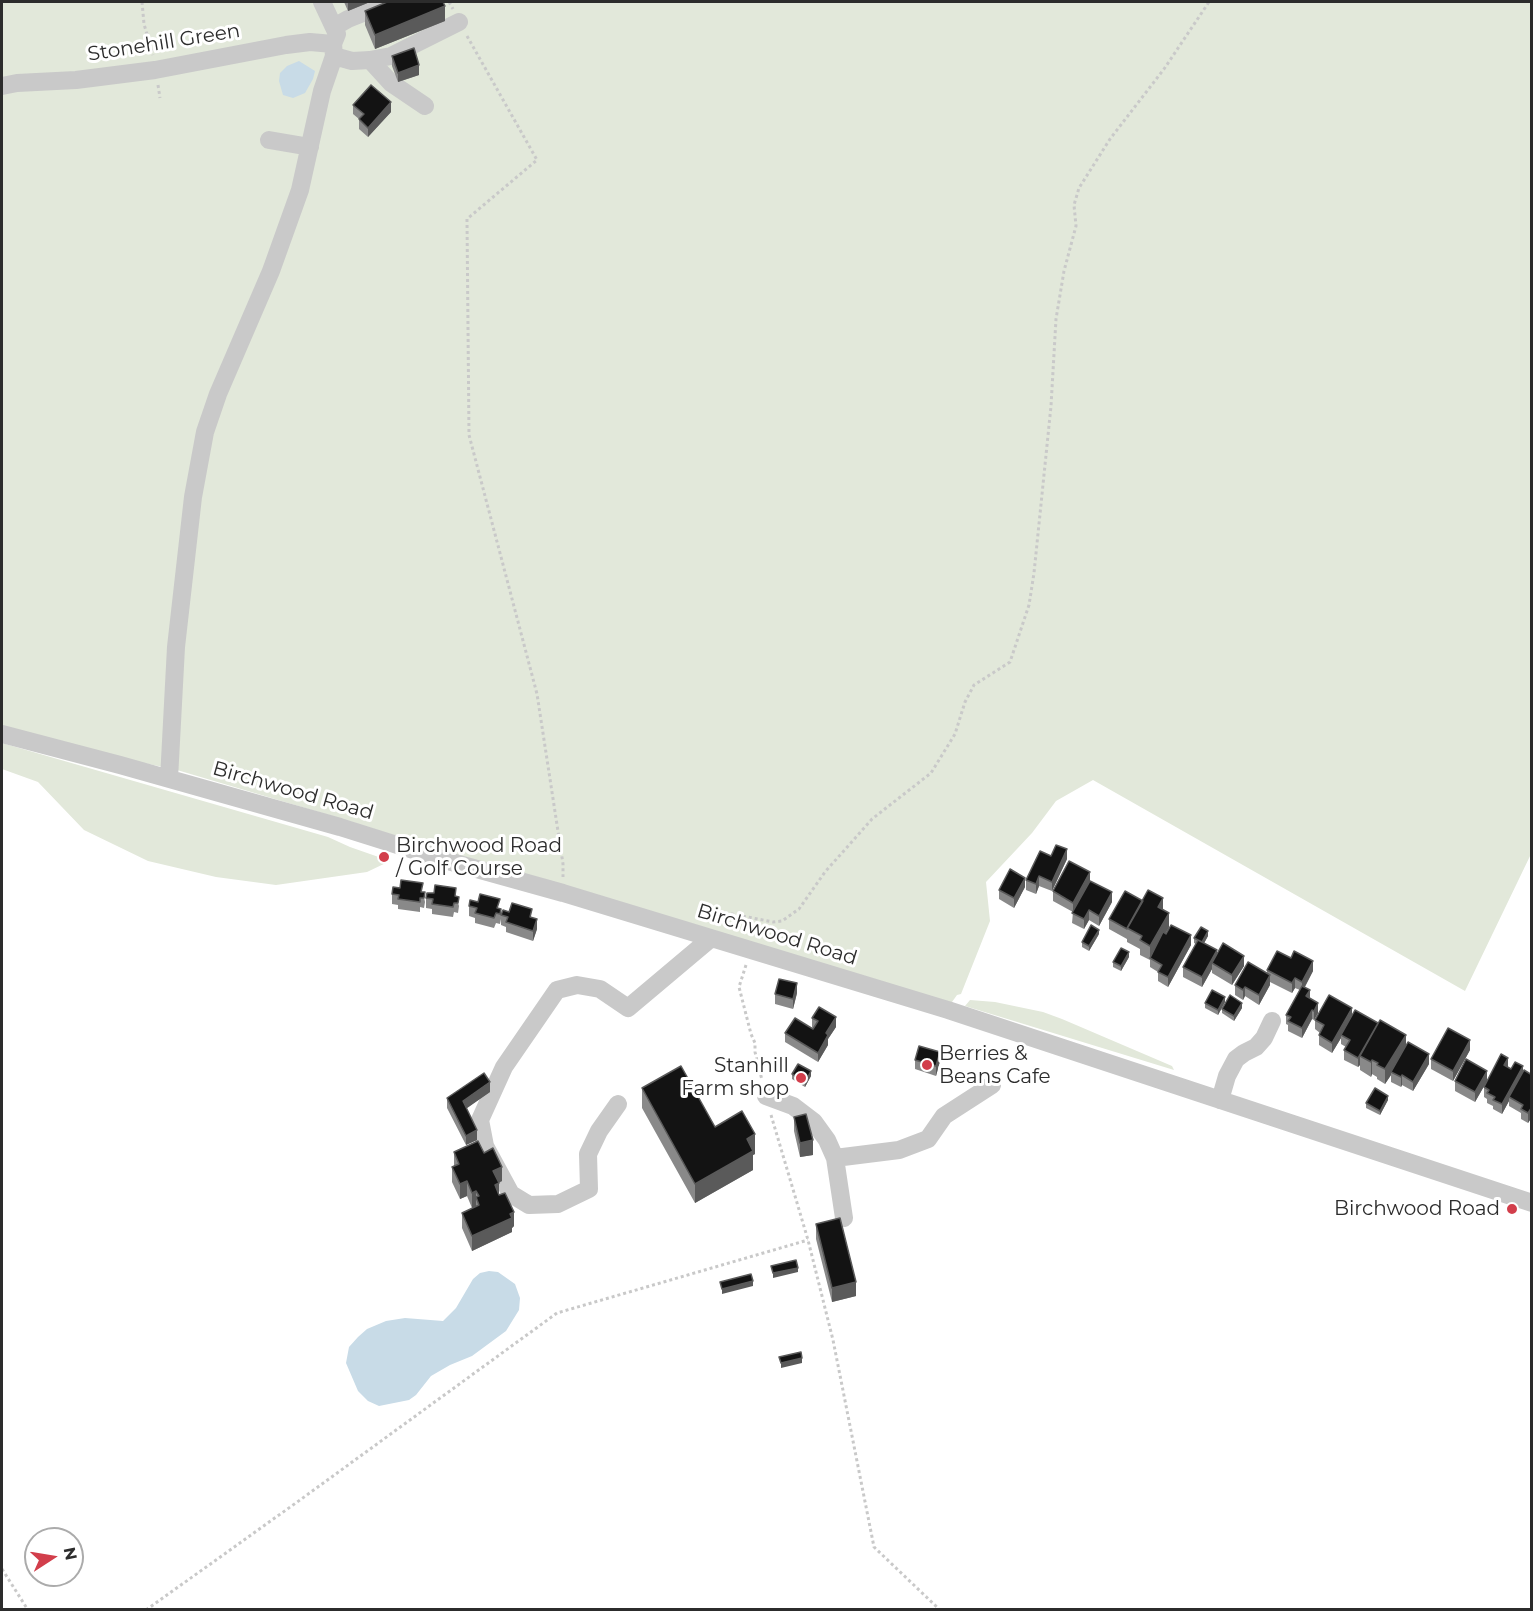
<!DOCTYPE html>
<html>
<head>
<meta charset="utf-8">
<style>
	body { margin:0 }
	#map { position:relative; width:1533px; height:1611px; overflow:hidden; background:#fff; font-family:Montserrat,sans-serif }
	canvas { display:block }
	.frame { position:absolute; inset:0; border:3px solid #2c2c2c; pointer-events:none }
	.north { position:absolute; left:24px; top:1527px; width:60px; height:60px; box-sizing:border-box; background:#fff; border:2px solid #ababab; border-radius:50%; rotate:78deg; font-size:16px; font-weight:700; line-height:24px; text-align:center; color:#2c2c2c }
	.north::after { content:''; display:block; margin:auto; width:21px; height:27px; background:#d23e4b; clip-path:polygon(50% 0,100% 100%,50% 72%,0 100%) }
</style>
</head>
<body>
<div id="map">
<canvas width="1533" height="1611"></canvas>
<div class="frame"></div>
<div class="north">N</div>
</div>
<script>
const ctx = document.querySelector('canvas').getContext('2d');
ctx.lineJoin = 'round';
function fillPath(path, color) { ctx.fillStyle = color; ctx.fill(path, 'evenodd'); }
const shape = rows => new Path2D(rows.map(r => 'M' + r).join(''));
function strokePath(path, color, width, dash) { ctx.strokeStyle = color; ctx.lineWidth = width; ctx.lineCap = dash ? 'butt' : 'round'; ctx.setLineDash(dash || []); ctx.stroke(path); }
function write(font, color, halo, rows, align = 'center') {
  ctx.font = font + ' Montserrat,sans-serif'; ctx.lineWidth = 6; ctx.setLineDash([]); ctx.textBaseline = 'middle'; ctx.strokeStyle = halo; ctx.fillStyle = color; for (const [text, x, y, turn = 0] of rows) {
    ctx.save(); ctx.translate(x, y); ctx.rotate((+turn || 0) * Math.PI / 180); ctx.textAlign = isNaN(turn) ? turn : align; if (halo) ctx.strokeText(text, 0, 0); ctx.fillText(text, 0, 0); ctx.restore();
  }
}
fillPath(shape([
	[2,2,1531,2,1531,854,1465,991,1093,780,1056,801,1032,833,986,882,990,921,961,994,957,995,947,1009,349,821,177,770,2,733],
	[2,743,328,837,350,847,390,861,367,872,276,885,216,877,148,861,84,830,38,782,2,769],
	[970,1000,995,1002,1043,1012,1062,1019,1172,1066,1174,1070,965,1006]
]), '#e2e8da');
fillPath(shape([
	[299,61,315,71,313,79,305,93,293,98,283,95,279,81,280,73,287,66],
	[489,1271,498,1272,515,1284,520,1298,519,1310,506,1331,472,1356,450,1365,431,1376,416,1395,409,1400,379,1406,368,1401,358,1391,346,1363,349,1347,358,1337,367,1329,386,1321,405,1318,443,1321,456,1308,473,1279,480,1273]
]), '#c8dbe7');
strokePath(shape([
	[142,2,144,24,153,55],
	[449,2,453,9],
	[467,36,537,160,467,219,469,435,537,694,563,864,563,877],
	[158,85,160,98],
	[716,923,719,919,732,914,773,922,782,921,799,909,825,872,872,819,931,773,955,734,965,702,974,685,1010,662,1029,605,1034,573,1051,406,1056,319,1064,271,1076,226,1074,205,1079,188,1110,139,1164,69,1209,2],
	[746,965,739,987,751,1034,755,1043,755,1052,762,1080],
	[771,1115,808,1240,833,1340,874,1547,940,1610],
	[2,1569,28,1610],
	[146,1610,300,1500,557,1313,808,1240]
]), '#c9c9c9', 3, [3, 3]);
strokePath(shape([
	[334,27,348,19,391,2],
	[334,56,352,61,370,60,391,56,459,22],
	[370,60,391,83,425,106],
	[2,86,17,83,76,80,155,70,286,45,310,42,333,44],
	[269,140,310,147],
	[2,734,120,765,340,827,448,861,563,893,948,1010,1532,1203],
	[169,779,176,647,193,497,205,432,218,394,271,271,300,190,322,91,334,56,333,44,337,34,322,2],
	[766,1096,793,1106,814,1122,827,1140,835,1158,844,1218],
	[1220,1100,1227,1076,1236,1059,1244,1053,1256,1047,1264,1038,1272,1021],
	[618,1104,599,1131,588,1154,589,1189,558,1204,529,1205,511,1194,485,1146,480,1120,504,1067,557,990,577,985,600,989,628,1008,710,939],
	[835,1158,899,1150,928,1139,944,1116,992,1085]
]), '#c9c9c9', 18);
fillPath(shape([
	[344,2,370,2,348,11],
	[365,11,445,21,375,49,365,25],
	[392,56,419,75,398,82,392,66],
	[353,105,391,112,368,137,359,129,359,119,353,114],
	[1051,856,1067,859,1052,891,1039,886,1036,894,1026,890,1026,880],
	[1090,881,1112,902,1099,926,1089,920,1084,929,1072,923,1073,912,1053,901,1053,891],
	[1025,887,1014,908,999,899,999,890],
	[423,892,425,902,424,908,420,907,420,912,398,909,398,905,392,904,392,894],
	[434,893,456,896,459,906,458,913,454,912,453,917,432,914,432,909,426,908,426,898],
	[1143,901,1163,909,1169,927,1191,945,1168,987,1158,981,1158,972,1150,967,1150,960,1140,955,1140,949,1127,942,1127,939,1109,929,1109,919],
	[469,906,500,908,501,914,509,912,532,917,537,929,533,941,506,932,506,927,501,925,501,919,500,924,496,923,494,928,475,923,475,918,469,916],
	[1099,934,1089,951,1082,947,1082,942],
	[1208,936,1204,943,1217,954,1244,966,1232,985,1212,973,1212,969,1202,987,1183,977,1183,967,1196,944,1194,943,1194,938],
	[1129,957,1121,971,1113,967,1113,962],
	[1267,970,1313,971,1305,987,1310,998,1318,1013,1314,1020,1312,1019,1302,1038,1288,1031,1288,1025,1286,1024,1286,1015,1300,990,1295,988,1292,993,1270,982,1270,985,1259,1005,1245,996,1243,1000,1235,995,1235,985,1267,973],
	[797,993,793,1009,775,1004,775,994],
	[1225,1002,1218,1015,1205,1008,1205,1003],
	[1242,1008,1234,1021,1222,1013,1222,1009],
	[1352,1014,1406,1046,1429,1064,1413,1091,1402,1085,1401,1087,1391,1082,1391,1075,1385,1084,1377,1079,1377,1077,1372,1074,1371,1077,1360,1070,1360,1065,1358,1067,1344,1060,1344,1050,1346,1047,1341,1044,1341,1038,1332,1053,1319,1045,1319,1035,1320,1033,1315,1029,1315,1020],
	[812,1018,836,1027,828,1039,828,1045,818,1062,785,1042,785,1033,813,1029,812,1027],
	[1470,1050,1453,1081,1431,1069,1431,1059],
	[915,1060,940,1061,936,1076,915,1069],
	[1511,1069,1532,1075,1532,1117,1528,1123,1521,1119,1521,1113,1509,1106,1509,1101,1502,1114,1493,1109,1493,1106,1487,1103,1487,1099,1484,1097,1484,1087],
	[792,1074,811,1076,805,1087,792,1079],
	[1455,1081,1487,1081,1475,1102,1455,1091],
	[642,1088,715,1127,755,1154,753,1155,753,1170,695,1203,642,1108],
	[490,1092,466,1108,477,1140,466,1145,447,1108,447,1098],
	[1388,1100,1380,1115,1366,1108,1366,1103],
	[794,1117,813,1155,800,1157,794,1131],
	[454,1152,484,1153,502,1181,499,1183,499,1194,514,1226,512,1228,512,1232,472,1251,462,1228,462,1213,476,1206,472,1208,467,1196,460,1199,452,1182,452,1167,454,1166],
	[816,1224,856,1296,832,1302,816,1239]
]), '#898989');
fillPath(shape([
	[348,2,370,2,348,11],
	[445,6,445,21,375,49,375,35],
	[419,65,419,75,398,82,398,73],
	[391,102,391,112,368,137,368,128],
	[1067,849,1067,859,1052,891,1052,882],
	[1090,872,1090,882,1073,912,1073,903],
	[1039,876,1039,886,1036,894,1036,884],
	[1025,878,1025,887,1014,908,1014,898],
	[1112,892,1112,902,1099,926,1099,916],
	[1163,898,1163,913,1158,907],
	[1089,910,1089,920,1084,929,1084,919],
	[1169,913,1169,927,1151,959,1150,958,1150,946],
	[537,919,537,929,533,941,533,931],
	[1099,930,1099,934,1089,951,1089,946],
	[1208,931,1208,936,1202,947,1202,942],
	[1191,935,1191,945,1168,987,1168,977],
	[1217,950,1217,960,1212,963,1212,969,1202,987,1202,977],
	[1129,952,1129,957,1121,971,1121,966],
	[1244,956,1244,966,1232,985,1232,975],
	[1313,961,1313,971,1302,992,1302,982],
	[1270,975,1270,985,1259,1005,1259,995],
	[1295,978,1295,988,1292,993,1292,983],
	[797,983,797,993,793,1009,793,999],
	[1245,987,1245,996,1243,1000,1243,990],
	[1310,990,1310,999,1306,996],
	[1225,997,1225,1002,1218,1015,1218,1010],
	[1242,1003,1242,1008,1234,1021,1234,1016],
	[1318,1003,1318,1013,1314,1020,1314,1011],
	[1352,1008,1352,1018,1341,1035,1341,1038,1332,1053,1332,1043],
	[1312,1010,1312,1019,1302,1038,1302,1028],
	[836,1017,836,1027,828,1039,828,1045,818,1062,818,1053,826,1033],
	[1406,1035,1406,1050,1391,1072,1391,1075,1385,1084,1385,1069],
	[1470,1040,1470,1050,1453,1081,1453,1071],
	[940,1052,940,1061,936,1076,936,1066],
	[1429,1054,1429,1064,1413,1091,1413,1082],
	[1360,1056,1360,1065,1358,1067,1358,1058],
	[1508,1058,1508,1068,1504,1065],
	[1372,1060,1372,1074,1371,1077,1371,1062],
	[1523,1066,1523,1076,1509,1097,1509,1101,1502,1114,1502,1104],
	[811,1071,811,1076,805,1087,805,1082],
	[1487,1071,1487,1081,1475,1102,1475,1092],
	[1402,1075,1402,1085,1401,1087,1401,1077],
	[490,1082,490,1092,463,1111,463,1101],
	[1388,1096,1388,1100,1380,1115,1380,1111],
	[1532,1107,1532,1117,1528,1123,1528,1113],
	[477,1130,477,1140,466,1145,466,1136],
	[755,1134,755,1154,753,1155,753,1170,695,1203,695,1184,747,1139],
	[813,1140,813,1155,800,1157,800,1143],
	[502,1167,502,1181,493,1185,493,1171],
	[467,1181,467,1196,460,1199,460,1184],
	[499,1183,499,1197,495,1185],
	[476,1191,476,1206,472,1208,472,1193],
	[514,1212,514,1226,512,1228,512,1232,472,1251,472,1236],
	[798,1268,798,1272,773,1278,773,1273],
	[753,1281,753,1286,722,1294,722,1289],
	[856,1282,856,1296,832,1302,832,1288],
	[802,1358,802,1363,781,1368,781,1363]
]), '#5a5a5a');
const building = shape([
	[387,2,443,2,445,6,375,35,365,11,387,2],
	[414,48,419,65,398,73,392,56,414,48],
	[371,85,391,102,368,128,359,119,364,114,353,105,371,85],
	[1056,845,1067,849,1052,882,1039,876,1036,884,1026,880,1040,851,1051,856,1056,845],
	[1069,861,1090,872,1073,903,1053,891,1069,861],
	[1010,869,1025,878,1014,898,999,890,1010,869],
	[401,880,423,883,421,892,425,892,424,898,420,898,420,902,398,899,399,895,392,894,393,887,400,888,401,880],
	[1090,881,1112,892,1099,916,1089,910,1084,919,1072,913,1090,881],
	[435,885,456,888,455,896,459,897,458,903,454,903,453,907,432,904,433,899,426,898,427,893,434,893,435,885],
	[1148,890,1163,898,1158,907,1169,913,1150,946,1140,940,1142,936,1127,928,1148,890],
	[1125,891,1143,901,1127,929,1109,919,1125,891],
	[480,894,500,899,497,908,501,909,500,914,496,913,494,918,475,913,477,908,469,906,470,900,478,902,480,894],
	[512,903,532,909,530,917,537,919,533,931,506,922,508,917,501,915,503,910,509,912,512,903],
	[1091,925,1099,930,1089,946,1082,942,1091,925],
	[1171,925,1191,935,1168,977,1158,972,1162,965,1150,958,1163,932,1166,934,1171,925],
	[1201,927,1208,931,1202,942,1194,938,1201,927],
	[1198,940,1217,950,1202,977,1183,967,1198,940],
	[1223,943,1244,956,1232,975,1212,963,1223,943],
	[1121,948,1129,952,1121,966,1113,962,1121,948],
	[1277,951,1291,958,1294,951,1313,961,1302,982,1295,978,1292,983,1267,970,1277,951],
	[1248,962,1270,975,1259,995,1245,987,1243,990,1235,985,1248,962],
	[779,979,797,983,793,999,775,994,779,979],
	[1302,986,1310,990,1306,996,1318,1003,1314,1011,1312,1010,1302,1028,1288,1021,1291,1017,1286,1015,1302,986],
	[1212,990,1225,997,1218,1010,1205,1003,1212,990],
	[1230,995,1242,1003,1234,1016,1222,1009,1230,995],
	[1329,995,1352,1008,1332,1043,1319,1035,1324,1025,1315,1020,1329,995],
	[819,1007,836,1017,826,1033,828,1035,818,1053,785,1033,795,1018,813,1029,818,1021,812,1018,819,1007],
	[1355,1010,1378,1023,1358,1058,1344,1050,1350,1040,1341,1035,1355,1010],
	[1380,1020,1406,1035,1385,1069,1377,1065,1378,1063,1372,1060,1371,1062,1360,1056,1380,1020],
	[1448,1028,1470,1040,1453,1071,1431,1059,1448,1028],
	[1408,1042,1429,1054,1413,1082,1402,1075,1401,1077,1391,1072,1408,1042],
	[919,1046,940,1052,936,1066,915,1060,919,1046],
	[1501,1054,1508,1058,1504,1065,1511,1069,1515,1062,1523,1066,1502,1104,1493,1100,1495,1097,1487,1093,1489,1090,1484,1087,1501,1054],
	[1466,1059,1487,1071,1475,1092,1455,1081,1466,1059],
	[798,1064,811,1071,805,1082,792,1074,798,1064],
	[681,1066,715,1127,742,1111,755,1134,747,1139,753,1151,695,1184,642,1088,681,1066],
	[1524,1070,1532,1075,1532,1107,1528,1113,1521,1109,1523,1105,1509,1097,1524,1070],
	[484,1073,490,1082,463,1101,477,1130,466,1136,447,1098,484,1073],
	[1375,1088,1388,1096,1380,1111,1366,1103,1375,1088],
	[806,1114,813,1140,800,1143,794,1117,806,1114],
	[478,1141,484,1153,493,1148,502,1167,493,1171,499,1183,495,1185,499,1195,505,1193,514,1212,510,1214,512,1218,472,1236,462,1213,479,1205,476,1197,479,1196,476,1191,472,1193,467,1181,460,1184,452,1167,459,1164,454,1152,478,1141],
	[840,1218,856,1282,832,1288,816,1224,840,1218],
	[796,1260,798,1268,773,1273,771,1266,796,1260],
	[751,1274,753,1281,722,1289,720,1282,751,1274],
	[801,1352,802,1358,781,1363,779,1357,801,1352]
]);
fillPath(building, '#131313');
strokePath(building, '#5a5a5a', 1.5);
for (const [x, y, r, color] of [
	[384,857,6,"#d23e4b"],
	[927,1065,6,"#d23e4b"],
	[801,1078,6,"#d23e4b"],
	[1512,1209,6,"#d23e4b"]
]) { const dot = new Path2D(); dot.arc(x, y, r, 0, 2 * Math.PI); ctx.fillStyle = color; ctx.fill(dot); strokePath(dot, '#fff', 2); }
write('20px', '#2c2c2c', '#fff', [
	["Stonehill Green",164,43,-9],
	["Birchwood Road",293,791,16],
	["Birchwood Road",777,935,17]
]);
write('20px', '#2c2c2c', '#fff', [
	["Birchwood Road",396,846],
	["/ Golf Course",396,869],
	["Berries &",939,1054],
	["Beans Cafe",939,1077],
	["Stanhill",789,1066,"right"],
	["Farm shop",789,1089,"right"],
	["Birchwood Road",1500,1209,"right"]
], 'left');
</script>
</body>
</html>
